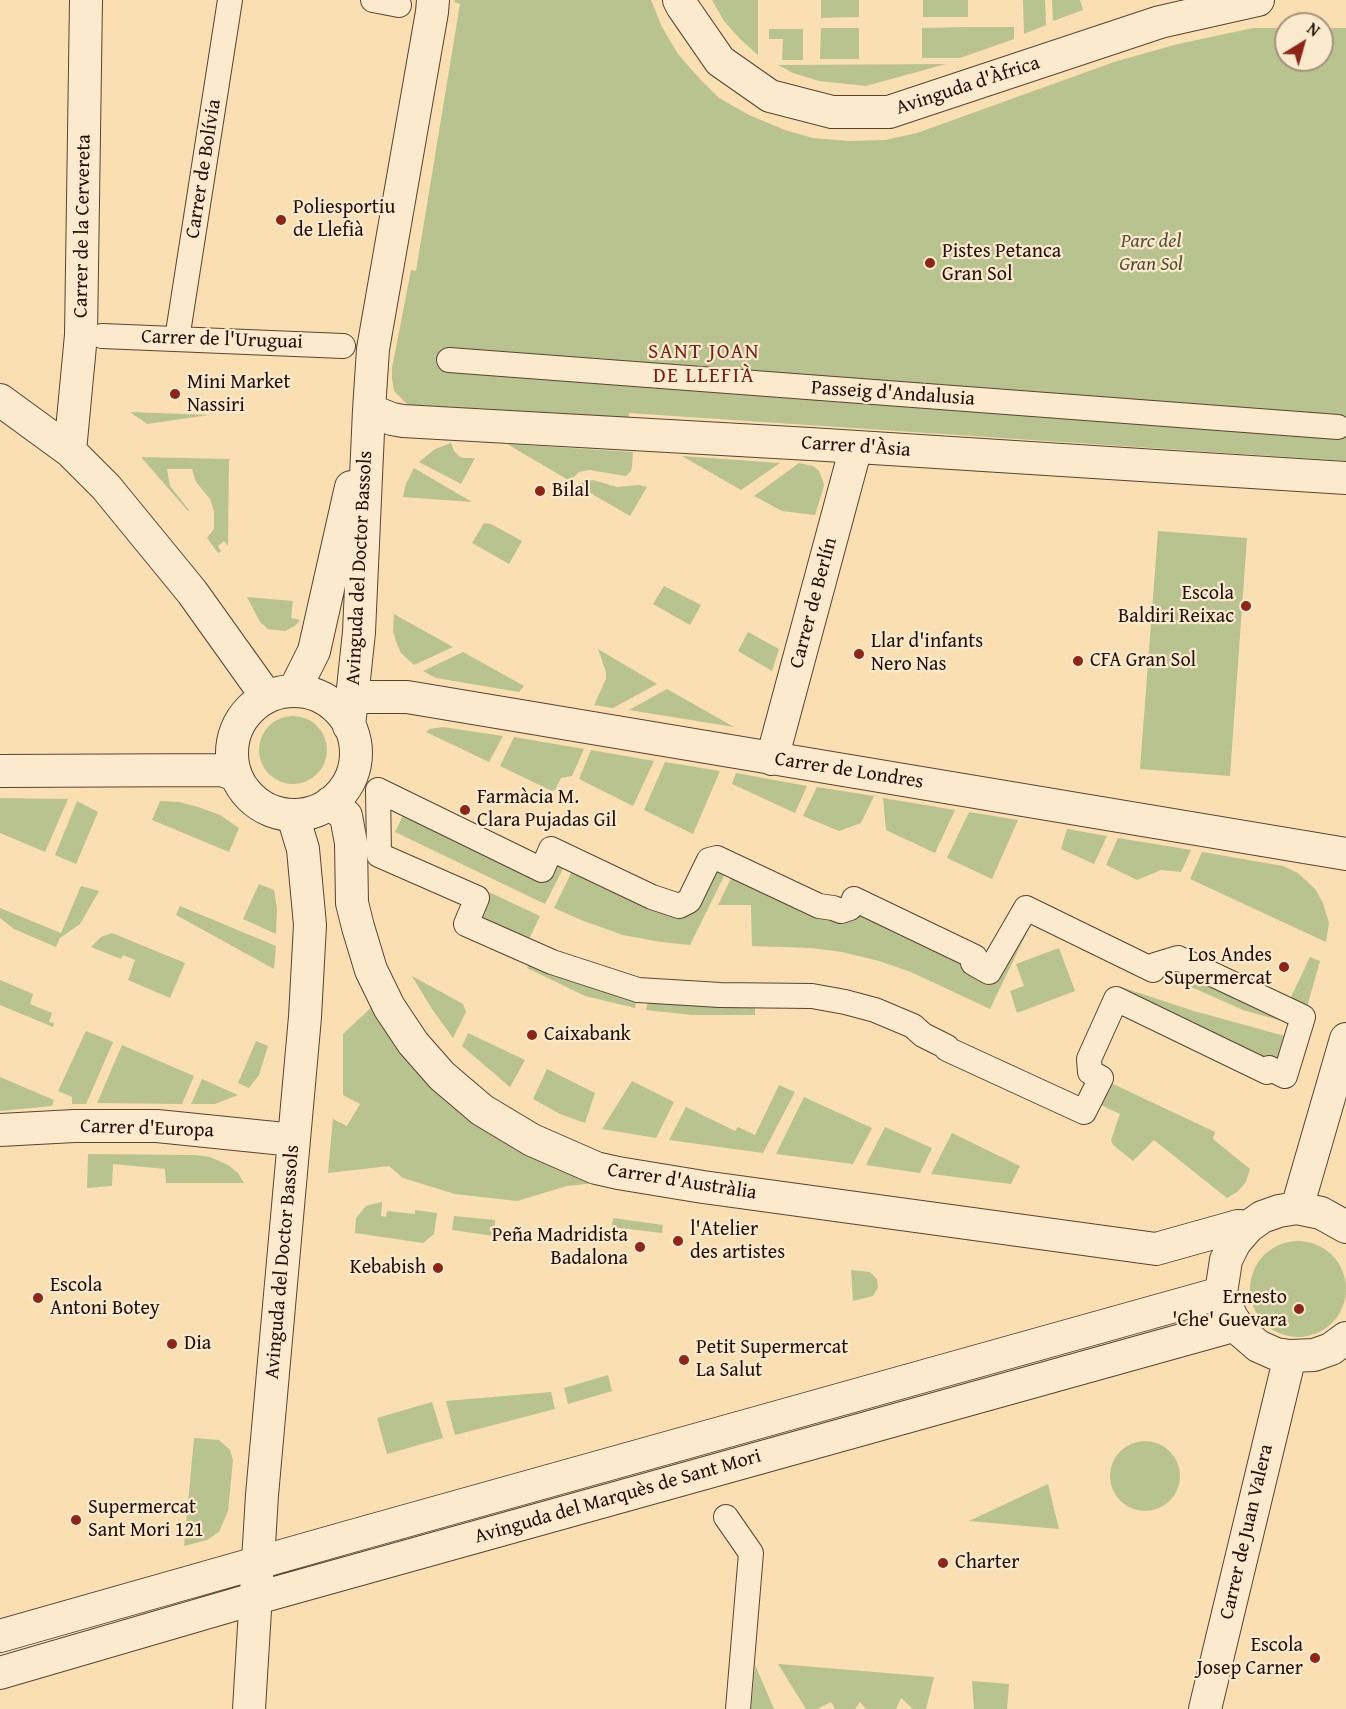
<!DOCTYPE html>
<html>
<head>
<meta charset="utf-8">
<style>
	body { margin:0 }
	#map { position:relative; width:1346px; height:1709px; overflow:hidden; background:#f9dfb2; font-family:"Gentium Book Plus",serif }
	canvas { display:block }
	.north { position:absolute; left:1274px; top:12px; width:60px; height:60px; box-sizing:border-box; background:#fbeacd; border:2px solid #a5937f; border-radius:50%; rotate:37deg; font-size:16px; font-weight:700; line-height:24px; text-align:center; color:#231109 }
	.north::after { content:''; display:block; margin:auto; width:21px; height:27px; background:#8f2418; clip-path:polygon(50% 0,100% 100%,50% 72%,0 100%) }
</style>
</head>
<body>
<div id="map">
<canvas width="1346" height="1709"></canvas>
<div class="north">N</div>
</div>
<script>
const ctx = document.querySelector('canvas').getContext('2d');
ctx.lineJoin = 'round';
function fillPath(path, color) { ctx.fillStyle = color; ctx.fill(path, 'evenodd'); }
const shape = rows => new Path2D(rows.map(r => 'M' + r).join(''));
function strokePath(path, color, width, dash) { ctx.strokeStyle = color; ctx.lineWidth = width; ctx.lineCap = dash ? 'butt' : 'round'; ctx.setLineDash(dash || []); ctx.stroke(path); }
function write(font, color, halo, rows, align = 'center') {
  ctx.font = font + ' "Gentium Book Plus",serif'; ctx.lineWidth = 4.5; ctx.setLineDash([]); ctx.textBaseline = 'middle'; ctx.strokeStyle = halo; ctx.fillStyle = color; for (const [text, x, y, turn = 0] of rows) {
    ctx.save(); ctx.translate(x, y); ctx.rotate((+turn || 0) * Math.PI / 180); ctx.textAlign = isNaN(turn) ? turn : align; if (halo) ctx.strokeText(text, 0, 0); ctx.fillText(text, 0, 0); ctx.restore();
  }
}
fillPath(shape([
	[455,0,651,0,662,27,678,54,699,78,719,98,749,115,785,130,813,138,849,141,885,140,917,133,1114,62,1178,44,1253,28,1286,28,1286,60,1322,60,1322,28,1346,28,1346,461,629,413,628,421,413,406,407,404,394,391,392,379,392,368,411,270,416,271,460,4,454,2],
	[712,0,758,0,758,55,740,39,724,21],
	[821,0,859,0,859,17,821,18],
	[923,0,968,0,968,17,923,17],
	[1023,0,1045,0,1046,25,1024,34],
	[1052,0,1080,0,1083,10,1053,21],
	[967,27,1014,27,1014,39,960,58,922,58,922,28],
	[821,28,859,28,859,59,820,59],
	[769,29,803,29,803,60,782,60,783,39,769,39],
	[946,64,866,86,819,81,793,73,778,65],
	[130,412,209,415,147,424],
	[451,443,454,451,459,456,463,458,475,458,461,484,419,462,435,449],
	[507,444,633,452,632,467,631,471,626,476,589,470,579,472,570,481],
	[682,456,780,463,741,490],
	[141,457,229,459,228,546,224,541,218,546,221,551,218,553,207,538,214,529,214,511,210,499,196,482,192,469,167,469,170,486,189,510,188,511],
	[799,463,813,466,819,471,823,481,824,486,815,515,782,511,754,496],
	[414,468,472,502,403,497,406,484],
	[593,480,617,487,639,485,647,487,630,516,578,486,583,482],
	[484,523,491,524,522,541,509,564,472,543],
	[1158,531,1247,538,1230,776,1140,769],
	[664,586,701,605,690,625,653,604],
	[247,597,293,601,291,618,300,620,295,626,285,631,268,629,260,622],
	[394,614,453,647,414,665,401,653,397,644,393,631],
	[748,632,779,649,772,671,738,651],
	[598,649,657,684,613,708,594,705,606,679,606,672],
	[463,652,524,686,519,692,436,678,423,671],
	[667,689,734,727,629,710],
	'259 750a34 34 0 1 1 68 0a34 34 0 1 1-68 0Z',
	[443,727,503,736,489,762,426,732,430,729],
	[514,737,584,749,572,776,561,778,555,790,552,791,500,766],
	[591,750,654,761,633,806,579,779],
	[665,762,720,771,693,834,644,810],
	[736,773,807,786,795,813,732,784],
	[817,787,874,796,861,823,839,831,803,816],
	[0,798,68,799,45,852,0,833],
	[883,798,955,810,935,853,886,830],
	[77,801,98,812,76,864,55,855],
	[160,801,179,802,198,807,220,815,239,828,229,852,152,820],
	[408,805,542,870,569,857,545,904,395,832],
	[969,812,1018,820,992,879,947,858],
	[1067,829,1107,836,1094,864,1061,849],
	[1118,838,1191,850,1181,872,1161,870,1137,880,1106,865],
	[378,840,540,916,524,950,466,924,477,898],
	[1202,852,1283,866,1298,873,1315,889,1323,903,1329,923,1326,942,1190,879],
	[709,860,730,864,690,945,661,942,623,935,581,920,554,908,577,861,679,906],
	[736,868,850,908,989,972,1017,924,1028,930,990,1009,911,972,879,961,842,952,811,948,752,946,751,905,718,905],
	[259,884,274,890,277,909,276,934,243,919],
	[81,886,99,891,80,924,60,938,56,947,14,929,0,918,0,908,61,933],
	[180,906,276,946,274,969,176,915],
	[112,933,185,963,170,998,128,980,135,960,123,955,121,959,91,947,101,937],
	[1059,948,1075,991,1017,1013,1010,991,1024,986,1016,964],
	[533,954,638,990,635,1008,585,996,527,968],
	[1310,957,1320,961,1307,1007,1290,999],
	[1178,958,1300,1026,1243,1010,1153,970],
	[412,976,463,1004,466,1012,453,1038,432,1009],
	[0,980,33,994,30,1004,52,1013,49,1022,54,1023,53,1027,0,1005],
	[1121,987,1194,1011,1296,1039,1285,1076,1116,999],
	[650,990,755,997,755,1015,692,1015,646,1010],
	[376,1003,595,1183,567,1186,517,1201,455,1194,403,1178,389,1166,328,1173,333,1119,347,1126,360,1104,343,1095,343,1034],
	[86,1031,113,1042,86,1104,72,1104,72,1097,58,1091],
	[468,1033,525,1060,510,1087,462,1046],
	[256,1041,268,1046,259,1075,249,1088,238,1083],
	[122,1045,194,1076,182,1104,97,1103],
	[547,1069,595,1093,585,1123,560,1114,533,1099],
	[0,1077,54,1100,52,1106,0,1111],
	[202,1079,238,1095,215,1104,191,1104],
	[632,1081,674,1102,656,1138,602,1129],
	[1111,1083,1215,1132,1213,1139,1250,1169,1246,1182,1237,1192,1227,1198,1154,1140,1133,1161,1113,1145,1111,1140,1120,1114,1101,1105],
	[779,1085,795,1092,763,1153,669,1140,686,1107,735,1131,738,1127,755,1135],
	[804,1097,872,1128,853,1164,776,1154],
	[885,1127,932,1148,920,1173,866,1165],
	[952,1133,1020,1166,1011,1184,931,1174],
	[88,1154,195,1155,210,1157,228,1165,238,1173,244,1183,166,1183,165,1169,113,1164,112,1186,87,1188],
	[382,1202,381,1216,386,1217,387,1211,415,1214,415,1210,437,1213,434,1234,423,1243,355,1233,356,1218,366,1206],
	[454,1216,495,1220,494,1236,452,1230],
	[613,1218,663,1225,662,1233,612,1227],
	'1250 1289a48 48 0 1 1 96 0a48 48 0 1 1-96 0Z',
	[851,1270,870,1272,877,1279,878,1288,873,1296,853,1301],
	[608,1375,612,1391,568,1404,564,1388],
	[551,1392,555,1409,455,1435,446,1401],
	[432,1402,443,1438,387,1454,377,1418],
	[194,1438,219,1440,230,1450,233,1460,228,1511,219,1532,207,1540,184,1546],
	'1110 1476a35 35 0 1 1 70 0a35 35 0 1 1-70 0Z',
	[1048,1484,1059,1529,969,1521],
	[778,1664,779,1664,934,1677,926,1709,913,1709,901,1698,896,1709,866,1709,860,1702,855,1709,835,1709,831,1702,817,1709,806,1709],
	[755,1665,774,1709,751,1709],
	[972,1681,1009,1684,1007,1709,974,1709]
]), '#b9c38f');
const pedestrian = shape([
	[373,0,399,5],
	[102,336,343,346],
	[177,339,230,0],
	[449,360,1338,427],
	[378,790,542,870,551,849,652,897,679,906,689,901,709,860,717,858,819,906,833,908,841,911,850,908,854,899,975,957,973,963,989,972,1026,908,1153,970,1155,965,1178,958,1303,1017,1285,1076,1269,1068,1267,1072,1116,999,1089,1059,1090,1072,1101,1078,1084,1112,947,1049,947,1047,923,1035,913,1026,875,1010,845,1002,812,996,720,995,638,990,552,962,466,924,477,898,379,855,378,790],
	[726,1517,751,1553,738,1709]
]);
const minor = shape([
	[679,0,682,6,720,61,770,96,832,112,889,112,1160,22,1258,0],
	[0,400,70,451,106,487,192,592,267,697],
	[369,410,392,419,403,421,810,444,1346,478],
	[70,451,81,335,86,0],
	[294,691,314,651,351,487],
	'232 753a62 62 0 1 1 124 0a62 62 0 1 1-124 0Z',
	[352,697,407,697,1346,854],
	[349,726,359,632,369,410,373,349,432,12,433,0],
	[772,759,856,447],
	[0,771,222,770,235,775],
	[330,803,346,816,351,843,352,903,358,927,371,970,389,1007,413,1043,442,1076,482,1110,532,1140,596,1168,618,1173,703,1187,1156,1249,1238,1226,1248,1227],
	[0,1130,74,1126,157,1126,294,1140],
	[1297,1208,1346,1039],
	[1346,1227,1321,1213,1297,1208,1279,1211,1262,1217,1248,1227,1235,1242,1226,1260,1221,1293,1232,1318,1243,1333,1258,1346,1276,1354,1290,1356,1314,1355,1331,1349,1346,1338],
	[0,1636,352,1536,1221,1293],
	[0,1673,257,1598,1236,1325],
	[249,1709,262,1495,305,1017,310,925,303,849,293,816],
	[1205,1709,1290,1356]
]);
strokePath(pedestrian, '#584433', 26);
strokePath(minor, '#584433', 34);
strokePath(pedestrian, '#fbeacd', 24);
strokePath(minor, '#fbeacd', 32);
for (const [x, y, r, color] of [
	[281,220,6,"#8f2418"],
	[930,263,6,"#8f2418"],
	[175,394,6,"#8f2418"],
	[540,491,6,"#8f2418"],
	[1246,606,6,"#8f2418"],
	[859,654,6,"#8f2418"],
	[1078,661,6,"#8f2418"],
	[465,810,6,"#8f2418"],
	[1284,967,6,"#8f2418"],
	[532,1035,6,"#8f2418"],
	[678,1241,6,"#8f2418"],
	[640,1247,6,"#8f2418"],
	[438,1268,6,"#8f2418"],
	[38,1298,6,"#8f2418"],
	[1299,1309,6,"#8f2418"],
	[172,1344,6,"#8f2418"],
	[684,1360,6,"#8f2418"],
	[76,1520,6,"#8f2418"],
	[943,1563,6,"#8f2418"],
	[1315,1658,6,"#8f2418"]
]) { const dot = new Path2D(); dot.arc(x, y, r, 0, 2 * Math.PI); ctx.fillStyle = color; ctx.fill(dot); strokePath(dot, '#fbeacd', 2); }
write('20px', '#231109', '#fbeacd', [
	["Avinguda d'Àfrica",968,86,-18],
	["Carrer de Bolívia",204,169,-81],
	["Carrer de la Cervereta",83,226,-89],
	["Carrer de l'Uruguai",222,340,2],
	["Passeig d'Andalusia",893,394,4],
	["Carrer d'Àsia",856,447,4],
	["Avinguda del Doctor Bassols",360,568,-87],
	["Carrer de Berlín",814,603,-75],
	["Carrer de Londres",849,771,9],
	["Carrer d'Europa",147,1129,2],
	["Carrer d'Austràlia",682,1182,9],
	["Avinguda del Doctor Bassols",283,1262,-85],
	["Avinguda del Marquès de Sant Mori",618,1497,-16],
	["Carrer de Juan Valera",1247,1532,-77]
]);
write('20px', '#231109', '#fbeacd', [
	["Poliesportiu",293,208],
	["de Llefià",293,231],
	["Pistes Petanca",942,252],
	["Gran Sol",942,275],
	["Mini Market",187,383],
	["Nassiri",187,406],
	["Bilal",552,491],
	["Escola",1234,594,"right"],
	["Baldiri Reixac",1234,617,"right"],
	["Llar d'infants",871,642],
	["Nero Nas",871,665],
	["CFA Gran Sol",1090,661],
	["Farmàcia M.",477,798],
	["Clara Pujadas Gil",477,821],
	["Los Andes",1272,956,"right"],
	["Supermercat",1272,979,"right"],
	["Caixabank",544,1035],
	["l'Atelier",690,1230],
	["des artistes",690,1253],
	["Peña Madridista",628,1236,"right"],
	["Badalona",628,1259,"right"],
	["Kebabish",426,1268,"right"],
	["Escola",50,1286],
	["Antoni Botey",50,1309],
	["Ernesto",1287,1298,"right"],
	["'Che' Guevara",1287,1321,"right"],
	["Dia",184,1344],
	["Petit Supermercat",696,1348],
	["La Salut",696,1371],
	["Supermercat",88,1508],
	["Sant Mori 121",88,1531],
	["Charter",955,1563],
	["Escola",1303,1646,"right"],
	["Josep Carner",1303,1669,"right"]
], 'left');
write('italic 20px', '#584f38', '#fbeacd', [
	["Parc del",1151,242],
	["Gran Sol",1151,265]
]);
ctx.letterSpacing = '1.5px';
write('21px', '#7a1f14', '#fbeacd', [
	["SANT JOAN",704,353],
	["DE LLEFIÀ",704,377]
]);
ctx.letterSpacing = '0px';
</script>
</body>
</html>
